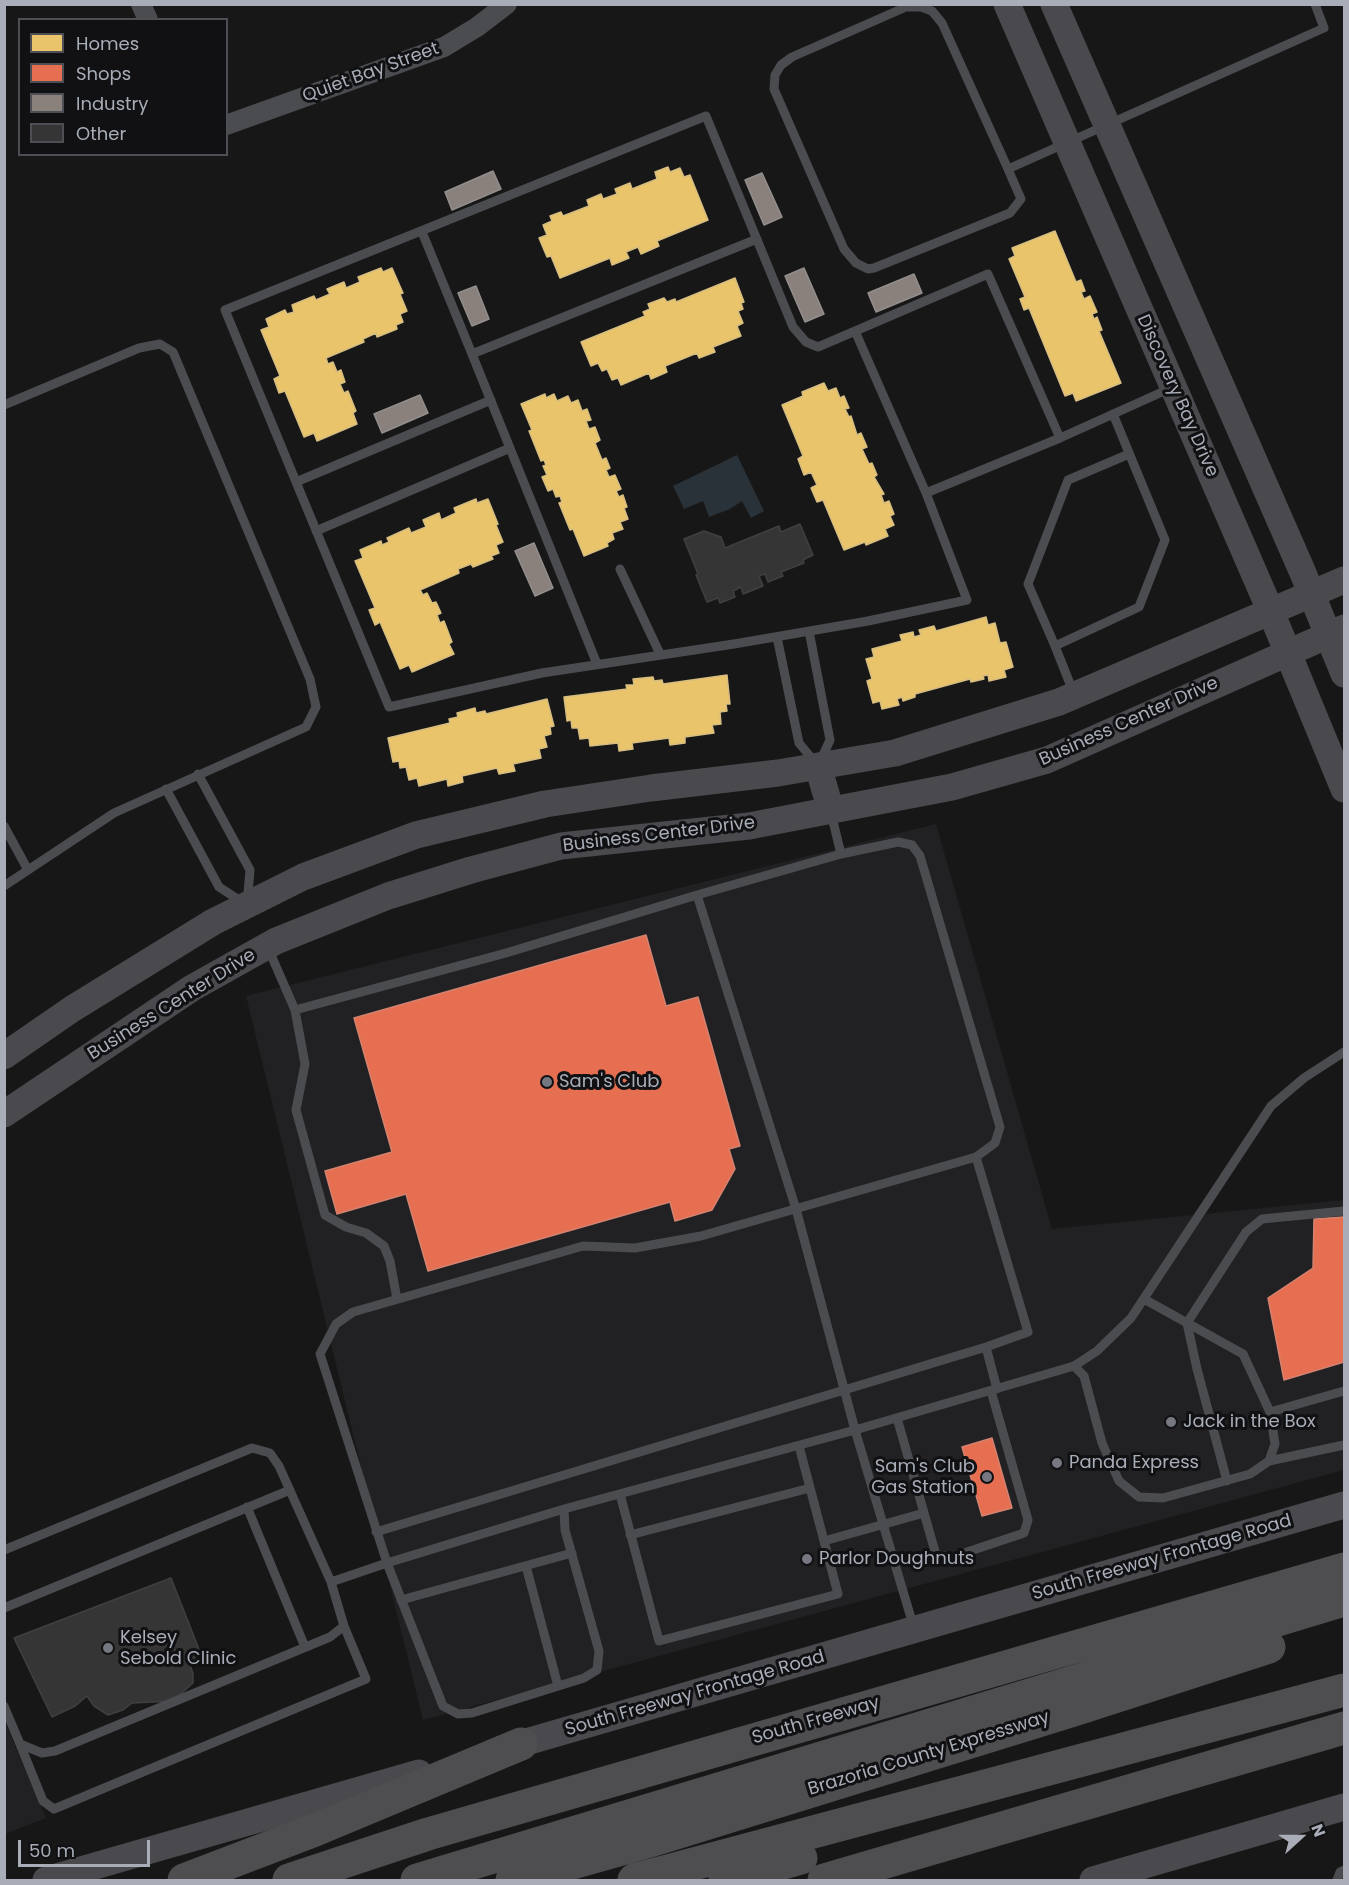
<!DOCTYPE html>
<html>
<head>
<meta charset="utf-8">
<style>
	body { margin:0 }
	#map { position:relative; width:1349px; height:1885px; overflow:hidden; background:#171717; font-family:Poppins,sans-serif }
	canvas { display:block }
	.frame { position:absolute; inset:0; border:6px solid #a8adb8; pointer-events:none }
	.legend { position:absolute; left:18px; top:18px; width:210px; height:138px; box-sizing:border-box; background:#111113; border:2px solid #4d4f55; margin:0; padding:8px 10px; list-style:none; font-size:18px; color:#a8adb8 }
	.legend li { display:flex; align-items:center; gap:12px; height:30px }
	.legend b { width:30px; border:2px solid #4d4f55 }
	.north { position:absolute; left:1271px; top:1807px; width:60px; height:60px; -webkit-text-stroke:4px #111113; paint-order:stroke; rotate:69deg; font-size:16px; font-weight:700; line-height:24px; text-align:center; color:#a8adb8 }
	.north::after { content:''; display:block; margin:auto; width:21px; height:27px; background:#a8adb8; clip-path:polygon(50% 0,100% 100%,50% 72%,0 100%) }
	.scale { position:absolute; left:18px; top:1840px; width:132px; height:27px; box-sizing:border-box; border:3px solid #a8adb8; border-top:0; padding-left:8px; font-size:18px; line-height:21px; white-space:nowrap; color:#a8adb8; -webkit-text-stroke:4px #111113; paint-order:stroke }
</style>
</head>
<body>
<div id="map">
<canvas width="1349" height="1885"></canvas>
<div class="frame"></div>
<ul class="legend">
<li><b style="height:16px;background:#e9c46a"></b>Homes</li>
<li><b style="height:16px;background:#e76f51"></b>Shops</li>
<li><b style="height:16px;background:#8a817c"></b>Industry</li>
<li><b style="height:16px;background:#353536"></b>Other</li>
</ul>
<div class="north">N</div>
<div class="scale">50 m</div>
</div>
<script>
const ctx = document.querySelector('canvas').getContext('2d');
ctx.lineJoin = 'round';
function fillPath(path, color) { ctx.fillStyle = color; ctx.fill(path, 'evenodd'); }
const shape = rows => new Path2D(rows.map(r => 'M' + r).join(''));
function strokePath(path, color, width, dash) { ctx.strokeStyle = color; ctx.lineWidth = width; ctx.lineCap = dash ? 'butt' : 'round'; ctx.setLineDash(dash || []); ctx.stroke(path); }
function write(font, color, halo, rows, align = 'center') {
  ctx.font = font + ' Poppins,sans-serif'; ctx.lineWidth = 6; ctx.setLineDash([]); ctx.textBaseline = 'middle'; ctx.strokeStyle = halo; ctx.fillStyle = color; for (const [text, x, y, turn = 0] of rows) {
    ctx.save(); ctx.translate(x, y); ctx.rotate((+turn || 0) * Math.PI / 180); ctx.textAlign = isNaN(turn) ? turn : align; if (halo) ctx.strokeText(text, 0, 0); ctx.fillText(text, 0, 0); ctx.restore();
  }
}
fillPath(shape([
	[936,824,1052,1229,1344,1200,1344,1470,423,1720,246,996],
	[4,1720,46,1818,5,1834,4,1834]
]), '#212123');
fillPath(shape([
	[737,455,764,511,751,518,742,501,730,509,709,517,703,501,684,509,673,486]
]), '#2a3239');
const homes = shape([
	[668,167,670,172,680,168,684,177,690,175,708,220,657,241,659,246,641,254,638,247,626,252,629,258,612,265,610,258,560,278,551,256,547,257,539,238,547,235,543,225,552,221,550,216,561,212,563,216,589,206,587,200,601,194,603,199,617,194,615,189,630,183,632,189,657,179,655,172,668,167],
	[1055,231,1076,282,1081,280,1085,291,1081,292,1084,299,1090,296,1097,312,1092,314,1094,319,1097,317,1102,330,1099,331,1121,383,1076,401,1073,393,1065,396,1029,308,1024,310,1020,299,1025,297,1009,259,1015,256,1012,248,1055,231],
	[381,268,383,272,392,268,403,293,400,294,407,311,400,314,403,322,396,325,397,329,377,337,376,333,363,339,364,342,326,358,328,364,333,362,337,372,341,370,345,382,340,384,344,393,348,391,356,411,353,413,357,424,317,441,314,433,304,437,285,391,279,393,274,379,280,376,261,330,269,327,266,319,285,310,287,314,294,312,292,305,314,296,316,300,330,294,327,289,344,282,346,288,360,282,358,277,381,268],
	[735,278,744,302,741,303,743,309,738,311,743,323,737,326,741,336,713,347,715,352,699,358,697,353,665,366,667,372,651,379,649,373,621,385,618,378,612,380,607,369,602,371,598,363,591,366,581,342,645,316,643,312,650,309,648,304,664,298,667,302,675,299,676,302,735,278],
	[824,383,828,391,836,388,840,398,844,396,849,408,845,409,849,417,851,416,857,435,861,433,867,447,862,449,869,464,872,463,877,475,874,477,884,494,881,495,884,503,889,501,894,514,890,516,894,525,885,529,888,536,866,545,865,542,844,550,823,500,817,502,811,488,817,485,811,472,804,475,798,459,803,456,782,405,803,396,802,392,824,383],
	[545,394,546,398,554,394,557,401,568,396,571,403,578,400,582,411,587,409,591,420,586,421,589,429,595,427,600,440,595,443,602,460,606,458,610,468,606,470,609,477,615,475,621,489,616,491,619,497,623,495,627,507,624,508,628,519,620,522,623,529,612,533,614,539,607,543,608,546,584,556,573,529,570,530,559,503,562,502,560,496,556,497,553,489,548,491,542,477,547,475,543,466,546,465,544,460,541,461,529,431,532,430,521,404,545,394],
	[476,499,477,503,488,499,498,524,496,525,503,542,496,545,499,553,491,556,493,559,473,567,471,564,458,569,459,573,420,590,423,595,427,593,432,603,436,602,441,613,437,615,440,623,444,621,452,642,449,644,454,654,412,672,409,665,400,669,380,622,375,625,369,610,375,608,355,561,363,558,360,550,381,541,382,545,389,542,387,538,409,528,411,533,426,527,423,520,439,513,441,520,456,513,454,508,476,499],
	[986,617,988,625,995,623,1000,643,1006,642,1013,667,1004,670,1006,677,989,681,988,675,983,676,984,679,971,682,970,679,915,694,915,697,903,701,902,697,897,699,899,705,882,709,880,701,873,703,867,681,872,679,866,659,874,657,872,649,902,641,900,635,913,632,914,637,921,635,919,630,934,626,936,631,986,617],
	[727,675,730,704,726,704,727,711,720,712,721,724,712,725,714,733,685,737,685,743,670,745,669,738,632,743,633,749,619,751,618,743,590,746,589,738,580,739,578,728,572,728,571,720,567,721,564,697,627,689,626,685,634,685,633,679,653,677,654,681,662,680,663,684,727,675],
	[547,699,554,726,550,727,551,734,544,736,547,747,539,749,541,758,513,764,515,771,499,774,497,768,462,776,463,782,448,786,447,779,419,786,417,778,409,780,406,767,400,768,399,761,393,762,388,738,450,723,449,719,458,717,457,713,475,708,476,713,485,711,486,714,547,699]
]);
fillPath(homes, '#e9c46a');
strokePath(homes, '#d6bd81', 1.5);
const shops = shape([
	[646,935,666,1006,698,997,740,1146,729,1149,735,1169,712,1210,675,1221,670,1202,428,1271,406,1194,337,1214,325,1171,392,1152,354,1018,646,935],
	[1344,1217,1344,1362,1284,1380,1268,1298,1313,1268,1314,1219,1344,1217],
	[992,1438,1012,1508,982,1516,962,1447,992,1438]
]);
fillPath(shops, '#e76f51');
strokePath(shops, '#d48270', 1.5);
const industry = shape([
	[493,171,501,189,452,210,445,192,493,171],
	[762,173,782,217,764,225,745,180,762,173],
	[804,268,824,314,805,322,785,276,804,268],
	[914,274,922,293,876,312,868,293,914,274],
	[476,286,489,319,472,326,458,293,476,286],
	[420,395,428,413,382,433,374,414,420,395],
	[534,543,553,588,535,596,515,551,534,543]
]);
fillPath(industry, '#8a817c');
strokePath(industry, '#938e8e', 1.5);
const building = shape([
	[800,524,813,555,803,560,804,563,781,572,783,576,768,582,765,574,759,576,763,586,743,594,741,587,733,591,735,597,720,603,718,598,707,602,696,575,698,574,684,539,704,531,721,537,725,548,779,526,781,532,800,524],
	[171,1578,202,1657,190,1664,193,1674,193,1683,173,1701,132,1703,123,1710,108,1715,94,1706,87,1696,75,1706,52,1717,14,1638,171,1578]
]);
fillPath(building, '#353536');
strokePath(building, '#3f4043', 1.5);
strokePath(shape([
	[1008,169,942,23,932,11,921,7,906,7,792,57,781,65,775,75,774,89,844,249,856,263,868,269,874,268,1010,213,1021,199,1008,169,1324,28,1315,4],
	[422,232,472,354,757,239],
	[855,331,926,493],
	[472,354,597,664],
	[4,405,139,348,160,344,173,352,310,679,316,707,306,727,114,813,4,886],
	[1113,414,1165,540,1139,607,1055,646,1028,584,1068,480,1129,454],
	[1060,438,926,493,967,600,868,621,734,644,542,673,389,707,225,310,706,116,793,327,806,342,818,347,988,274,1060,438,1171,388],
	[296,482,491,400],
	[316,531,510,448],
	[620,569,660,654],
	[777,637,799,743,818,766,830,740,809,631],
	[1055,646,1074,694],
	[166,789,219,887,247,905,250,870,198,774],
	[831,813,841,854,898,842,912,845,920,856,1000,1127,995,1143,976,1157,1028,1332,986,1347,997,1389],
	[4,826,28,870],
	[268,948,295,1010,506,953,697,895],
	[295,1010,305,1064,296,1110,325,1215,346,1227,366,1233,384,1246,390,1261,397,1299],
	[1074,1366,1084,1376,1102,1443,1119,1481,1139,1497,1163,1498,1250,1474,1269,1461,1275,1444,1270,1412,1243,1354,1144,1299],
	[1270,1412,1344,1391],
	[897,1418,936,1555,952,1557,1024,1533,1028,1520,991,1391],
	[1269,1461,1344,1445],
	[1227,1481,1197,1369,1187,1323,1246,1232,1262,1219,1344,1211],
	[620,1494,659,1641,838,1594,799,1446],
	[247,1507,305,1647],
	[564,1509,387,1563,320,1354,336,1324,353,1312,583,1246,635,1248,701,1236,976,1157],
	[376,1532,986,1347],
	[630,1535,810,1488],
	[824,1541,924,1513],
	[4,1550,252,1448,270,1453,279,1466,331,1582],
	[526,1566,558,1686],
	[401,1600,572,1553],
	[4,1608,290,1490],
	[914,1628,855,1430,1074,1366,1097,1351,1131,1318,1271,1106,1304,1078,1344,1052],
	[4,1706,20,1744,42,1753,55,1751,330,1637,344,1626,331,1582,387,1563,443,1706,458,1714,472,1713,584,1678,597,1670,599,1651,565,1530,564,1509,855,1430,796,1209,697,895,841,854],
	[20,1744,43,1801,54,1809,366,1679,344,1626],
	[1337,1880,1340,1872,1344,1870]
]), '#4b4c50', 9);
strokePath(shape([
	[141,4,148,20],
	[226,125,444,47,477,27,507,4]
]), '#4b4c50', 20);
strokePath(shape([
	[1007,4,1271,612,1344,789],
	[1054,4,1303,573,1344,674],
	[818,766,831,811],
	[4,1056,72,1009,213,922,303,877,416,835,545,804,651,788,778,773,895,753,1059,702,1344,580],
	[4,1114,192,988,276,941,388,896,471,870,561,846,749,826,952,787,1047,760,1344,628],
	[502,1749,1344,1505],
	[46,1880,419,1773],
	[1093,1880,1344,1807]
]), '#4a4a4e', 27);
strokePath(shape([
	[184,1880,315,1830,521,1744],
	[289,1880,428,1834,1344,1569],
	[417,1880,1344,1600],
	[512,1880,650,1841,1077,1709,1269,1647],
	[634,1880,1344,1690],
	[725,1880,801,1858],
	[824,1880,1344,1728]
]), '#4e4e51', 33);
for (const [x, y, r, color] of [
	[547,1082,6,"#757880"],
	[1171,1422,6,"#757880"],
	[1057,1463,6,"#757880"],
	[987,1477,6,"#757880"],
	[807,1559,6,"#757880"],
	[108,1648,6,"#757880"]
]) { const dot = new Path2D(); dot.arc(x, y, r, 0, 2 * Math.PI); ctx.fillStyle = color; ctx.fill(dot); strokePath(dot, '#111113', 2); }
write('18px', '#a8adb8', '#111113', [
	["Quiet Bay Street",371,73,-20],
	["Discovery Bay Drive",1177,396,66],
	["Business Center Drive",1129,722,-24],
	["Business Center Drive",659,835,-7],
	["Business Center Drive",172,1005,-32],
	["South Freeway Frontage Road",1162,1558,-16],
	["South Freeway Frontage Road",695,1694,-16],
	["South Freeway",816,1721,-16],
	["Brazoria County Expressway",929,1754,-17]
]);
write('18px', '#a8adb8', '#111113', [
	["Sam's Club",559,1082],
	["Jack in the Box",1183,1422],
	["Panda Express",1069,1463],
	["Sam's Club",975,1467,"right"],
	["Gas Station",975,1488,"right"],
	["Parlor Doughnuts",819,1559],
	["Kelsey",120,1638],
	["Sebold Clinic",120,1659]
], 'left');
</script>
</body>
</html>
